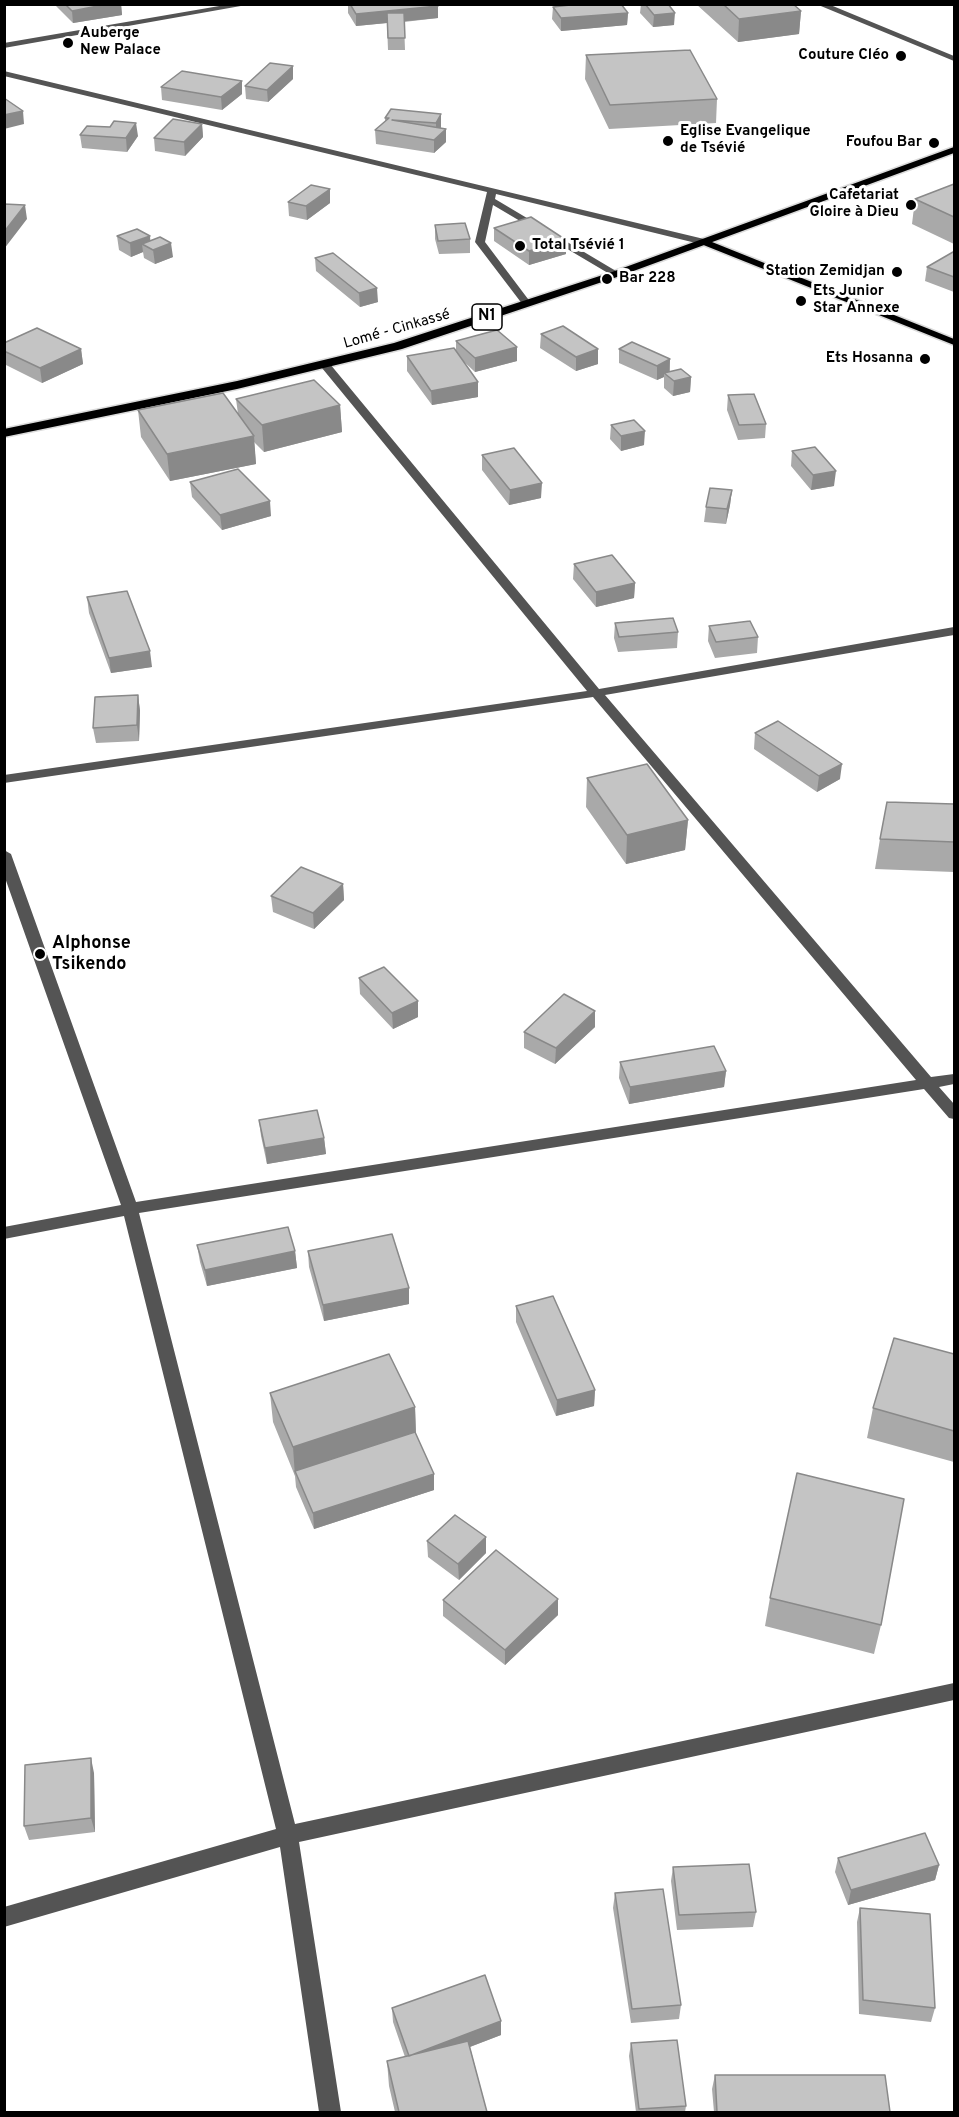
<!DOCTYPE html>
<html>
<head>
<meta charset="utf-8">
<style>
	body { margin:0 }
	#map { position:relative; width:959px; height:2117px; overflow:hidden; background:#fff; font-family:Overpass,sans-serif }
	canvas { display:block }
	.frame { position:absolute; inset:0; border:6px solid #000; pointer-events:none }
</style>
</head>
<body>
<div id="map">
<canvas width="959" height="2117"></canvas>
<div class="frame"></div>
</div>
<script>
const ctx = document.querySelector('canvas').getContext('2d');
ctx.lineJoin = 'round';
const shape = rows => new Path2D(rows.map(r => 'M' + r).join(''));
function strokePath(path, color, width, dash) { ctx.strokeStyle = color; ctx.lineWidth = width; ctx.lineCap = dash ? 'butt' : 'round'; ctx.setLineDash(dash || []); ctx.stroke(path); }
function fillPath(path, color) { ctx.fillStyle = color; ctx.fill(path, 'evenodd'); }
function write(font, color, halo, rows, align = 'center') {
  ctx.font = font + ' Overpass,sans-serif'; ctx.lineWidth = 6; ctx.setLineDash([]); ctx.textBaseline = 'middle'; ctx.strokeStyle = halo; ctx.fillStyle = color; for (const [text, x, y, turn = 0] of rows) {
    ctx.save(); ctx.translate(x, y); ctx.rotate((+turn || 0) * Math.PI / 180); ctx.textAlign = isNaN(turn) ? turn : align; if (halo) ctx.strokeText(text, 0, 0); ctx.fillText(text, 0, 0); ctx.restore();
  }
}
const major = shape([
	[701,240,707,240,954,339,954,345,701,244,701,240]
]);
const highway = shape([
	[954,147,954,153,620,276,402,349,237,389,4,437,4,429,237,381,394,343,612,272,954,147]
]);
strokePath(major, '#dbdbdb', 3);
strokePath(highway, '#dbdbdb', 3);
fillPath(shape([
	[231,4,252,4,4,48,4,43,231,4],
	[816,4,828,4,954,56,954,61,816,4],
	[4,71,704,239,709,242,704,245,496,194,495,199,621,274,613,276,493,205,485,242,531,303,526,306,523,305,475,242,487,192,4,76,4,71],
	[326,363,330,364,599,689,954,627,954,635,605,695,931,1077,954,1074,954,1084,939,1087,954,1104,954,1119,949,1118,924,1089,139,1213,295,1824,954,1683,954,1700,299,1842,341,2112,319,2112,280,1847,4,1927,4,1907,276,1829,124,1216,4,1239,4,1227,121,1205,4,875,4,850,11,854,136,1202,916,1080,593,697,4,783,4,775,587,691,322,368,322,364,326,363]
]), '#545454');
fillPath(major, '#000');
fillPath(highway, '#000');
fillPath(shape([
	[54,4,121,4,122,15,73,23],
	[348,4,437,4,438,18,404,22,405,50,388,50,387,23,356,26,348,13],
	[641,4,668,4,674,25,653,27,640,13],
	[696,4,793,4,801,11,799,34,738,42],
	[553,7,628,13,627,25,561,31,552,19],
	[586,55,717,99,716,123,609,129,585,79],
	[293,79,268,102,246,99,245,86],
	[242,81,242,94,222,110,162,100,161,87],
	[441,114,441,128,446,142,434,153,376,144,375,130,385,122,385,118],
	[202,124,203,137,185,156,155,151,154,138],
	[80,135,138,136,127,152,82,148],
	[954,184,954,244,912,224,915,199],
	[330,189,330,203,307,220,289,216,288,202],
	[435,225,470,239,470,253,439,254,435,239],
	[494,228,566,240,566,254,529,265,494,241],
	[117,236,150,241,173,257,155,264,144,258,143,252,131,257,119,250],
	[954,253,954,292,925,281,927,267],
	[315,258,378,302,360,307,316,271],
	[541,334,598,364,576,371,540,348],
	[456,341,517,361,475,372,462,360,478,397,432,405,407,371,407,356,456,352],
	[4,343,81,349,83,364,42,383,4,364],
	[619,349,670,359,670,372,691,377,690,392,673,396,664,388,664,377,657,380,619,363],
	[728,395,766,424,765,438,738,440,727,410],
	[236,399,340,405,342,432,264,452,254,442,256,464,170,481,141,437,138,410,238,414],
	[611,425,644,445,621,451,610,439],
	[792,451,834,486,811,490,791,466],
	[482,455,541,498,509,505,482,470],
	[190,482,271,516,222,530,192,497],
	[732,490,730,505,726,524,704,522,706,507],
	[574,564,635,583,634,598,596,607,573,579],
	[87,597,152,667,111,673,89,613],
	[615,623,678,632,677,648,618,652,614,638],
	[709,626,758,637,757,653,715,658,708,641],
	[138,695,140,711,139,741,96,743,93,728],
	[755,733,840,779,817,792,754,749],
	[587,778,688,820,685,850,626,864,586,807],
	[954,804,954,872,875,869,880,839],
	[343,884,344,900,314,929,273,912,271,896],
	[359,978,418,1001,418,1017,393,1029,360,994],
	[595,1027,555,1064,524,1048,524,1032],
	[620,1062,726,1071,724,1087,629,1104,619,1078],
	[259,1120,324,1138,326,1154,267,1164,261,1136],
	[197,1245,295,1251,297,1268,207,1286,200,1262],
	[308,1251,409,1304,324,1321,309,1267],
	[516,1306,595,1390,594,1406,556,1416,516,1322],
	[954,1354,954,1462,867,1438,873,1408],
	[270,1393,415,1407,416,1434,434,1490,314,1529,296,1487,295,1476,273,1422],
	[486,1537,486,1553,459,1580,428,1557,427,1541],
	[770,1598,881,1625,874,1654,765,1626],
	[443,1600,558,1615,505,1665,443,1616],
	[94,1773,95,1832,29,1840,24,1826],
	[838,1858,939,1865,935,1880,848,1905,835,1872],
	[673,1867,756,1912,753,1927,677,1930,671,1881],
	[615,1893,681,2005,679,2019,631,2023,613,1908],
	[860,1908,935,2008,931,2022,859,2014,857,1922],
	[392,2008,501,2035,470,2047,487,2112,395,2112,389,2086,387,2061,405,2057,393,2022],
	[631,2043,686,2106,685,2112,636,2112,629,2056],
	[715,2075,890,2112,714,2112,712,2089]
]), '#a9a9a9');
fillPath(shape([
	[108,4,121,4,122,15,73,23,72,11],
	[438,6,438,18,356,26,356,14],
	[801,11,799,34,738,42,739,19],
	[628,13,627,25,561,31,561,18],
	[675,13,674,25,653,27,654,15],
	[293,66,293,79,268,102,267,90],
	[242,81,242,94,222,110,221,97],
	[23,111,24,124,4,129,4,115],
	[441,114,441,127,436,136,436,123],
	[136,123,138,136,127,152,126,138],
	[202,124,203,137,185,156,184,142],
	[446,129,446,142,434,153,434,140],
	[330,189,330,203,307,220,306,206],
	[25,205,27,219,4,249,4,232],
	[150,236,151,249,142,244,143,252,131,257,130,243],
	[566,240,566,254,529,265,529,251],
	[171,243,173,257,155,264,153,250],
	[377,288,378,302,360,307,359,293],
	[517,347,517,361,475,372,475,358],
	[81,349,83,364,42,383,40,368],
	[598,349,598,364,576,371,576,357],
	[670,359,669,374,664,373,664,377,657,380,657,366],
	[691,377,690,392,673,396,674,381],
	[478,382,478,397,432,405,431,391],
	[340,405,342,432,264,452,262,425],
	[645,431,644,445,621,451,621,436],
	[254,436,256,464,170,481,167,454],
	[836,471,834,486,811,490,813,475],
	[542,483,541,498,509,505,510,490],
	[732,490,730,505,726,524,727,509],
	[270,501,271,516,222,530,220,515],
	[635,583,634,598,596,607,596,592],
	[150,651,152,667,111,673,109,658],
	[138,695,140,711,139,741,137,725],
	[842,764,840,779,817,792,819,776],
	[688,820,685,850,626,864,627,835],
	[343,884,344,900,314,929,313,913],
	[418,1001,418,1017,393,1029,392,1013],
	[595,1011,595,1027,555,1064,556,1048],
	[726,1071,724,1087,629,1104,630,1087],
	[324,1138,326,1154,267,1164,265,1148],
	[295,1251,297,1268,207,1286,205,1270],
	[409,1288,409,1304,324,1321,323,1305],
	[595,1390,594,1406,556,1416,557,1400],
	[415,1407,416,1436,295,1471,295,1476,293,1447],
	[434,1474,434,1490,314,1529,313,1513],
	[486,1537,486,1553,459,1580,458,1564],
	[558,1599,558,1615,505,1665,505,1650],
	[91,1758,94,1773,95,1832,91,1818],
	[939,1865,935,1880,848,1905,851,1890],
	[501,2021,501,2035,409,2070,409,2056]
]), '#898989');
const building = shape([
	[65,4,108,4,72,11,65,4],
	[350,4,437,4,438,6,356,14,350,4],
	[579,4,621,4,628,13,561,18,553,7,579,4],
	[645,4,668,4,675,13,654,15,645,4],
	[723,4,793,4,801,11,739,19,723,4],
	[387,13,404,13,405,38,388,38,387,13],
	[690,50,717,99,610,105,586,55,690,50],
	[270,63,293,66,267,90,245,86,270,63],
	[182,71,242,81,221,97,161,87,182,71],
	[4,98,23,111,4,115,4,98],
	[391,109,441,114,436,123,392,120,446,129,434,140,375,130,389,118,385,118,391,109],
	[173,119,202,124,184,142,154,138,173,119],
	[114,121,136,123,126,138,80,135,87,126,110,127,114,121],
	[954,184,954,217,915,199,954,184],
	[311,185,330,189,306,206,288,202,311,185],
	[4,204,25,205,4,232,4,204],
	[531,217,566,240,529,251,494,228,531,217],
	[465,223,470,239,438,241,435,225,465,223],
	[137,229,150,236,130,243,117,236,137,229],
	[160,237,171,243,153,250,142,244,160,237],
	[953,252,954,253,954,277,927,267,953,252],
	[333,253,377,288,359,293,315,258,333,253],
	[563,326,598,349,576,357,541,334,563,326],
	[37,328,81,349,40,368,4,351,4,343,37,328],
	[497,330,517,347,475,358,456,341,497,330],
	[632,342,670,359,657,366,619,349,632,342],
	[454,348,478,382,431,391,407,356,454,348],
	[681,369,691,377,674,381,664,373,681,369],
	[314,380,340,405,262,425,236,399,314,380],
	[223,393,254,436,167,454,138,410,223,393],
	[754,394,766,424,739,425,728,395,754,394],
	[634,420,645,431,621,436,611,425,634,420],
	[815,447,836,471,813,475,792,451,815,447],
	[514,448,542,483,510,490,482,455,514,448],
	[238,469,270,501,220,515,190,482,238,469],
	[710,488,732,490,727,509,706,507,710,488],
	[612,555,635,583,596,592,574,564,612,555],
	[127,591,150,651,109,658,87,597,127,591],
	[673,618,678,632,619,637,615,623,673,618],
	[750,621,758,637,716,642,709,626,750,621],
	[138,695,137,725,93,728,95,697,138,695],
	[778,721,842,764,819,776,755,733,778,721],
	[647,764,688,820,627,835,587,778,647,764],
	[887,802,954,804,954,842,880,839,887,802],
	[301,867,343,884,313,913,271,896,301,867],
	[384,967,418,1001,392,1013,359,978,384,967],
	[564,994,595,1011,556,1048,524,1032,564,994],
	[714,1046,726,1071,630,1087,620,1062,714,1046],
	[317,1110,324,1138,265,1148,259,1120,317,1110],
	[288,1227,295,1251,205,1270,197,1245,288,1227],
	[392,1234,409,1288,323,1305,308,1251,392,1234],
	[553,1296,595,1390,557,1400,516,1306,553,1296],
	[894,1338,954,1354,954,1431,873,1408,894,1338],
	[389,1354,415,1407,293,1447,270,1393,389,1354],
	[415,1432,434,1474,313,1513,295,1471,415,1432],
	[797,1473,904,1499,881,1625,770,1598,797,1473],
	[455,1515,486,1537,458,1564,427,1541,455,1515],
	[496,1550,558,1599,505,1650,443,1600,496,1550],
	[91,1758,91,1818,24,1826,25,1765,91,1758],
	[925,1833,939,1865,851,1890,838,1858,925,1833],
	[749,1864,756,1912,679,1915,673,1867,749,1864],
	[663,1889,681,2005,632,2009,615,1893,663,1889],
	[860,1908,930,1914,935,2008,863,2000,860,1908],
	[485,1975,501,2021,409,2056,392,2008,485,1975],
	[677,2040,686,2106,639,2109,631,2043,677,2040],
	[468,2041,487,2112,399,2112,387,2061,468,2041],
	[715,2075,885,2075,890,2112,717,2112,715,2075]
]);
fillPath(building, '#c4c4c4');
strokePath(building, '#898989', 1.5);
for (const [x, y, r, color] of [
	[68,43,6,"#000"],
	[901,56,6,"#000"],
	[668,141,6,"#000"],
	[934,143,6,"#000"],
	[911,205,6,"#000"],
	[520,246,6,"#000"],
	[897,272,6,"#000"],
	[607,279,6,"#000"],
	[801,301,6,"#000"],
	[925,359,6,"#000"],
	[40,954,6,"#000"]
]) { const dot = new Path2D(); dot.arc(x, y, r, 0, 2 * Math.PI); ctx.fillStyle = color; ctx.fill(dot); strokePath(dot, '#fff', 2); }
write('bold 15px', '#000', '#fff', [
	["Auberge",80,34],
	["New Palace",80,51],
	["Couture Cléo",889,56,"right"],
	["Eglise Evangelique",680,132],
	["de Tsévié",680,149],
	["Foufou Bar",922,143,"right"],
	["Cafetariat",899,196,"right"],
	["Gloire à Dieu",899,213,"right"],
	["Total Tsévié 1",532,246],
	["Station Zemidjan",885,272,"right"],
	["Bar 228",619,279],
	["Ets Junior",813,292],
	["Star Annexe",813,309],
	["Ets Hosanna",913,359,"right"]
], 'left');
write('15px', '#000', '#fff', [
	["Lomé - Cinkassé",397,330,-16]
]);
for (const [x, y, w] of [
	[487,317,30]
]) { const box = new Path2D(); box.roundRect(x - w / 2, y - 13, w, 26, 4.5); ctx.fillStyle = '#fff'; ctx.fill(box); strokePath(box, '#000', 1.5); }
write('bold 16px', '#000', null, [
	["N1",487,317]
]);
write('bold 18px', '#000', '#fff', [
	["Alphonse",52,944],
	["Tsikendo",52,965]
], 'left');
</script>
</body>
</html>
